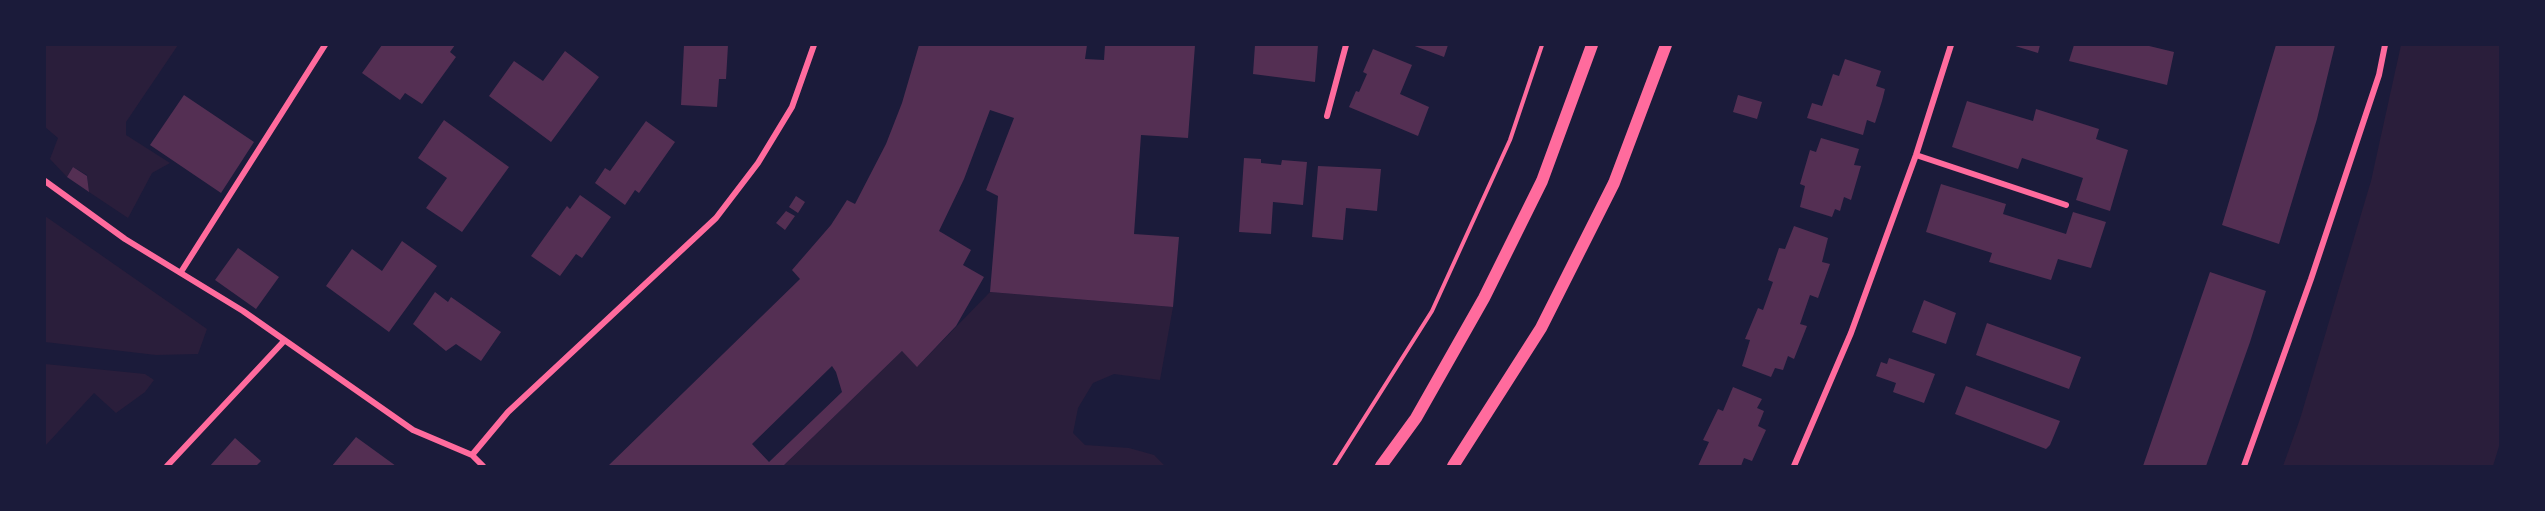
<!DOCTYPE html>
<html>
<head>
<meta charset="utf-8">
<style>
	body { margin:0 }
	#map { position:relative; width:2545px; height:511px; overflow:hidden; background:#1b1b3a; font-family:"Sofia Sans Condensed",sans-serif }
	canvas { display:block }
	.frame { position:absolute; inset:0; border:46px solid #1b1b3a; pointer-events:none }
</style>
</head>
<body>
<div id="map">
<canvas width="2545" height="511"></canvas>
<div class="frame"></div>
</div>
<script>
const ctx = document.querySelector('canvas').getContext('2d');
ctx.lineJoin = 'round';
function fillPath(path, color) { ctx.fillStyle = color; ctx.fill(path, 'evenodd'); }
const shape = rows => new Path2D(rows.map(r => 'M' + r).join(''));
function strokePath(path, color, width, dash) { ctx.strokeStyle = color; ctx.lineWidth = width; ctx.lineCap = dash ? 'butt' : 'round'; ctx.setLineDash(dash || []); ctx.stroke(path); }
fillPath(shape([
	[45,45,178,45,126,122,126,135,170,163,152,173,128,218,89,192,87,175,73,167,67,177,50,159,58,138,45,127],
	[2401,45,2500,45,2500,443,2493,466,2283,466,2300,419,2371,181],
	[45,216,207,329,198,354,156,355,45,342],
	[990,292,1173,307,1160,380,1114,374,1093,383,1078,408,1073,433,1085,445,1129,448,1154,455,1165,466,783,466,902,351,918,366],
	[45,364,145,374,154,380,145,392,116,413,94,393,45,446]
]), '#2a1e3b');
fillPath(shape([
	[382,45,455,45,450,52,456,57,422,104,405,93,400,100,362,73],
	[684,45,728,45,726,79,719,79,717,107,681,105],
	[919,45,1087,45,1085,59,1104,60,1105,45,1195,45,1188,138,1141,135,1134,234,1179,237,1173,307,990,292,998,196,986,190,1014,118,990,110,964,179,939,231,971,250,963,265,984,277,956,326,917,367,902,351,783,466,608,466,800,279,792,270,831,225,847,200,855,204,886,144,902,103],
	[832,366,836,372,842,392,769,462,752,444],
	[1255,45,1318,45,1315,82,1253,74],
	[1412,45,1448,45,1444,57],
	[2012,45,2040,45,2038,53],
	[2074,45,2145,45,2174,52,2167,85,2069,61],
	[2276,45,2335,45,2317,119,2279,244,2222,225],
	[1373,49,1412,65,1400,94,1429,107,1418,136,1349,107,1356,91,1359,92,1367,74,1363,72],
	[565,51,599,77,551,142,489,96,514,61,543,81],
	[1845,59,1881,71,1876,86,1885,89,1882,101,1875,123,1867,120,1863,135,1807,118,1812,103,1822,106,1833,74,1839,76],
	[184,95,254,142,221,193,150,145],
	[1738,95,1762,102,1757,119,1733,112],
	[1967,101,2033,121,2036,109,2099,129,2096,139,2128,150,2110,211,2076,200,2083,178,2022,158,2018,169,1952,147],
	[444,120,509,167,462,232,426,208,447,178,418,158],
	[646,121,675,142,639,193,635,190,625,205,595,183,605,168,610,171],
	[1821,138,1859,149,1854,165,1861,166,1851,200,1844,197,1840,211,1835,209,1832,217,1800,207,1805,186,1800,184,1810,150,1816,152],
	[1244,158,1261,159,1261,163,1281,165,1282,160,1307,162,1303,205,1273,202,1271,234,1239,232],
	[1318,166,1381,169,1377,211,1346,208,1343,240,1312,237],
	[73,167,87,176,89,192,67,177],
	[1941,184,2006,204,2003,214,2066,234,2073,212,2106,222,2091,268,2058,259,2051,280,1989,262,1992,253,1926,232],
	[580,195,611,217,582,258,576,254,560,276,531,256,567,206,570,209],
	[796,196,805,202,798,213,789,207],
	[786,211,795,216,785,230,776,223],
	[1794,226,1828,238,1822,262,1830,264,1818,298,1810,295,1800,324,1807,326,1794,359,1788,356,1783,370,1775,368,1771,377,1742,366,1750,340,1745,339,1758,308,1763,310,1773,282,1768,280,1779,248,1785,249],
	[402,241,437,266,389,332,326,286,352,249,382,271],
	[238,248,279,277,256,309,215,280],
	[2210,272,2266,291,2250,342,2206,466,2143,466],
	[435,292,448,302,451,297,501,332,481,361,456,344,446,351,413,324],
	[1924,300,1956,313,1946,344,1912,332],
	[1987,323,2081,357,2069,389,1976,355],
	[1889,358,1935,374,1924,403,1893,392,1896,383,1876,376,1881,362,1887,364],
	[1966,386,2060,421,2050,445,2046,449,1955,414],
	[1733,387,1762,399,1757,408,1764,411,1758,426,1766,430,1761,441,1752,461,1744,458,1741,466,1698,466,1709,442,1703,440,1718,409,1723,411],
	[356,437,396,466,332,466],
	[235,438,261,461,256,466,210,466]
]), '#542f53');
strokePath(shape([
	[1334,466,1432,311,1510,140,1542,45]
]), '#ff6b9d', 4);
strokePath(shape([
	[1327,116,1346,45],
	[1916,155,2066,205],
	[45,181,125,239,243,311,413,430,472,455,483,466],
	[181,272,325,45],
	[472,455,508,412,716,218,758,163,792,107,814,45],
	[167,466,284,341],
	[1794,466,1851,333,1916,155,1951,45],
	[2244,466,2311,279,2379,75,2385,45]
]), '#ff6b9d', 6);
strokePath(shape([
	[1381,466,1416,418,1484,298,1542,181,1592,45],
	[1453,466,1541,328,1614,183,1666,45]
]), '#ff6b9d', 12);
</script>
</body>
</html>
